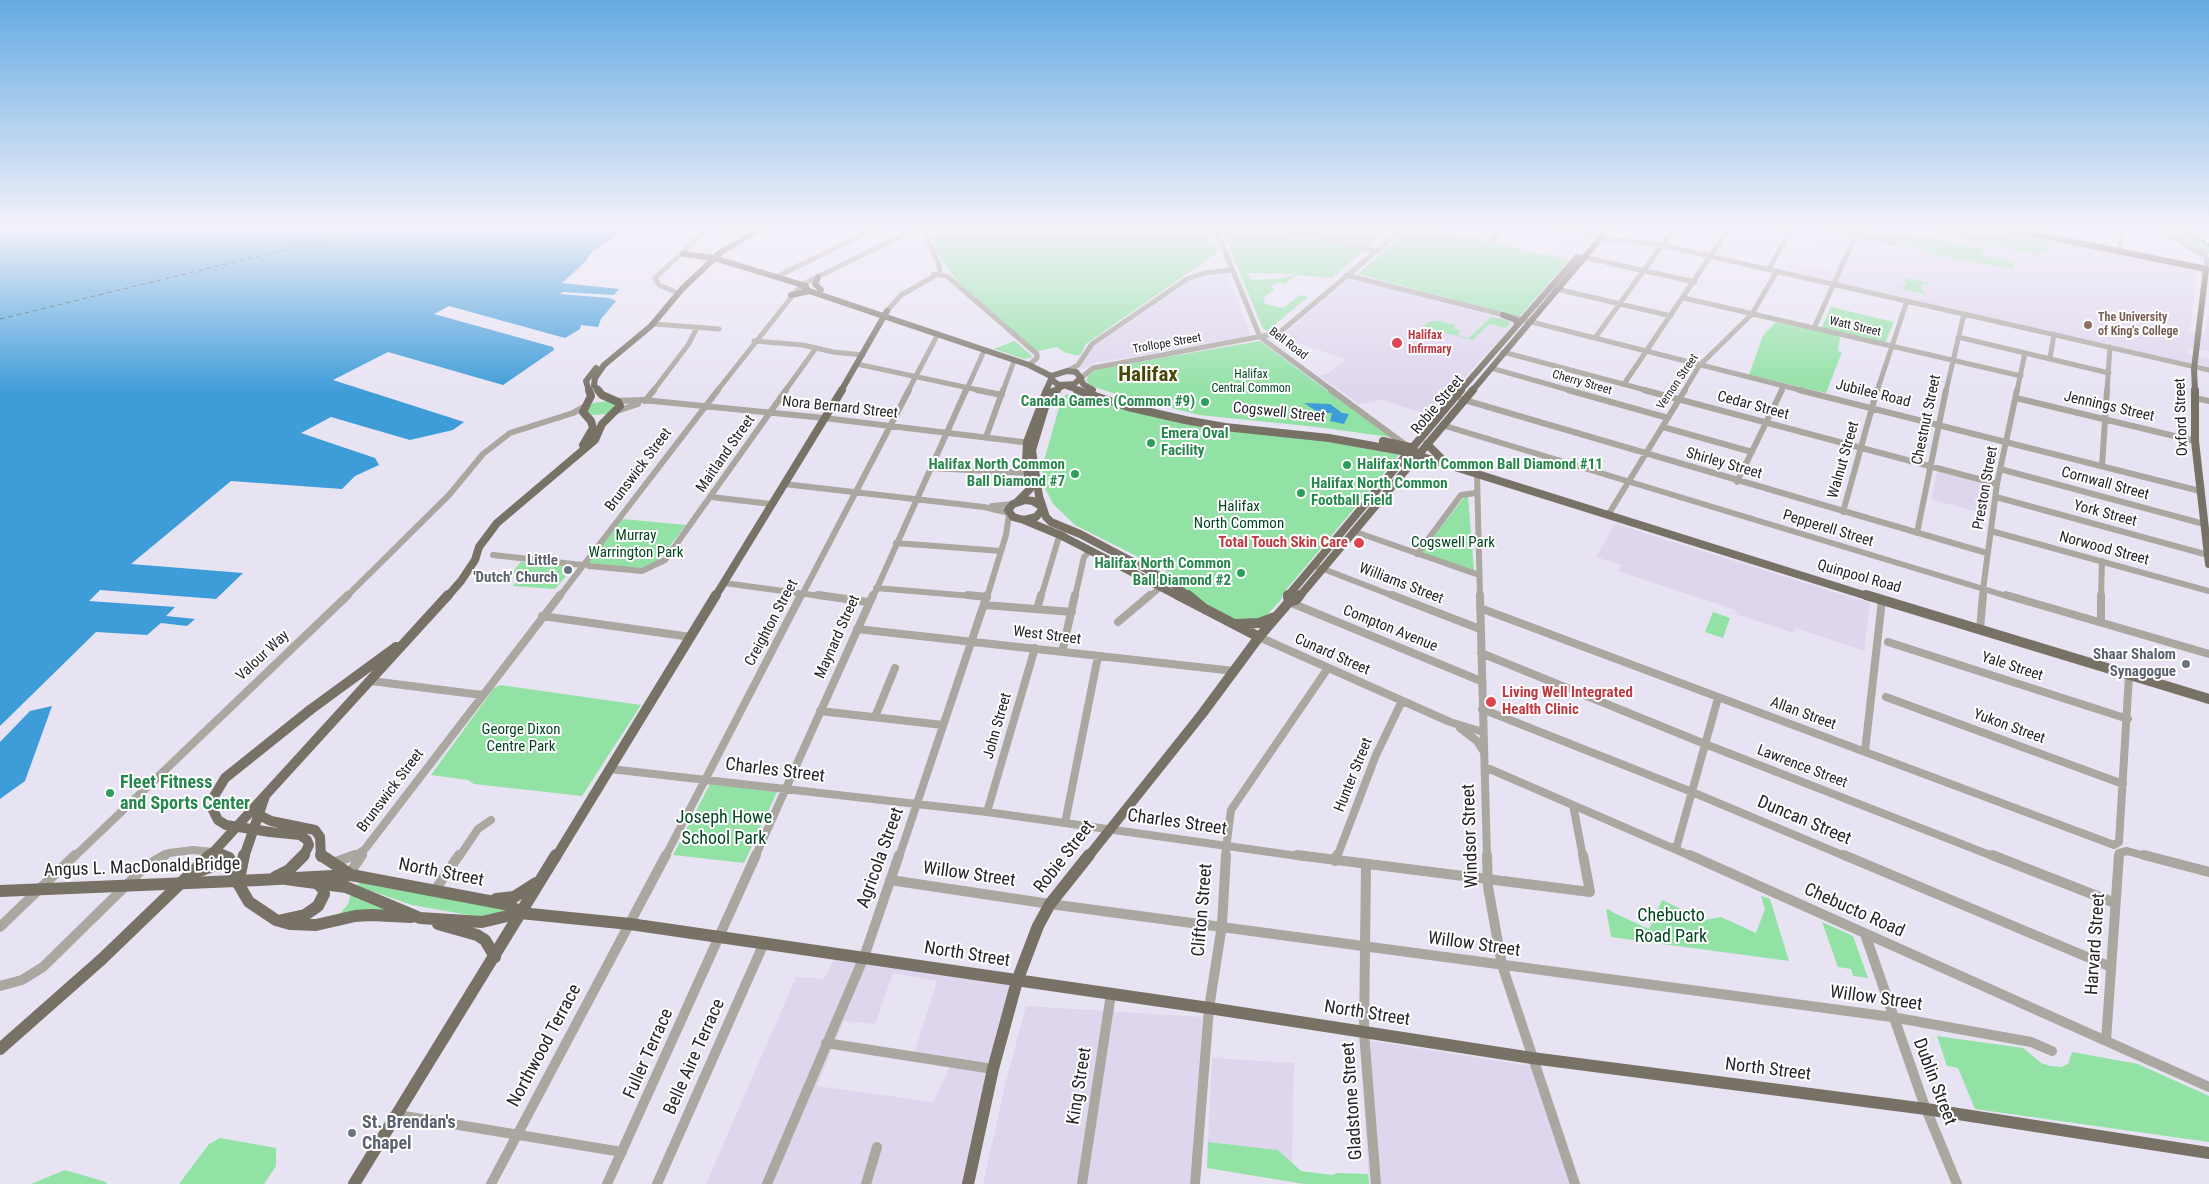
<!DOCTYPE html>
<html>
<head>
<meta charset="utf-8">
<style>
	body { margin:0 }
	canvas { display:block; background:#e8e3f3 }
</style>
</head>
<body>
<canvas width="2209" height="1184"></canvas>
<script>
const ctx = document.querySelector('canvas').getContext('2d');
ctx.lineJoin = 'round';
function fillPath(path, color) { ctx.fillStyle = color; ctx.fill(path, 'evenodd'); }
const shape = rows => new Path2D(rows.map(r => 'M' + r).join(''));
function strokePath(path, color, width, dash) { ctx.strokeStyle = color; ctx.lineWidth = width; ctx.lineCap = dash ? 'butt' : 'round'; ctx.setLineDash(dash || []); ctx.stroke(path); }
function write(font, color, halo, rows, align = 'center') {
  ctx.font = font + ' "Roboto Condensed",sans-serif'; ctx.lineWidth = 4; ctx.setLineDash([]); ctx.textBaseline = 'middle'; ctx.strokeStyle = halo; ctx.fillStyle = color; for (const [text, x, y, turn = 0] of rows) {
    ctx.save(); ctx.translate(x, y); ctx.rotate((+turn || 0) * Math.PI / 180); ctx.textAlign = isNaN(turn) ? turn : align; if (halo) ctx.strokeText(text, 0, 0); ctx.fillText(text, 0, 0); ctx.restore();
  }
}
fillPath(shape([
	[1741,227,2085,227,2081,244,2192,269,2197,272,2190,331,2205,334,2207,316,2209,316,2209,352,2189,347,2187,354,2209,359,2209,367,1787,272,1792,263,1844,274,1854,254,1782,238,1771,256,1724,246,1732,233,1751,237,1754,233],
	[1567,232,1589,237,1568,259,1546,254],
	[1226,272,1251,336,1095,363,1083,369,1080,368,1091,349,1099,343,1191,280],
	[1349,278,1509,320,1514,324,1430,415,1378,399,1374,402,1359,404,1319,376,1329,373,1346,359,1281,337],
	[1937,471,1988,485,1983,514,1931,499],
	[1615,524,1870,603,1864,651,1796,628,1794,633,1735,614,1736,610,1618,571,1621,565,1596,557],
	[839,954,1021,980,968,1184,706,1184,796,977,824,979,833,961],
	[893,973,937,981,913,1057,953,1060,933,1102,817,1086,844,1021,875,1024],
	[1026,1006,1203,1017,1190,1184,983,1184,1006,1081],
	[1360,1039,1531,1066,1570,1184,1369,1184],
	[1212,1058,1294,1063,1292,1163,1278,1150,1208,1142]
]), '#ded6ed');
fillPath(shape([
	[931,227,1208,227,1218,252,1086,344,1080,355,1076,355,1066,353,1057,347,1037,351,959,283,942,261,930,235],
	[1221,227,1276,227,1365,250,1332,278,1297,275,1285,284,1279,282,1270,287,1275,289,1263,298,1265,304,1284,308,1300,295,1308,297,1267,331,1263,329],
	[1251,273,1293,274,1294,275,1278,279,1251,280,1248,274],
	[1292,227,1393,227,1371,246,1367,246],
	[1411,227,1426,227,1569,260,1519,317,1358,274],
	[1943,227,1983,227,2052,242,2048,251,2037,255,1939,235],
	[2156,227,2175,227,2209,246,2209,254],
	[1892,233,1922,236,1983,249,1982,255,2014,262,2013,269,1932,255,1933,252,1901,245,1902,240,1891,237],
	[1905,278,1928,283,1929,285,1924,284,1921,288,1925,294,1901,289,1902,287,1905,287,1907,282,1904,281],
	[1831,307,1894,322,1885,343,1821,329],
	[1491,317,1507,320,1510,323,1506,328,1489,324,1473,340,1423,327,1428,322,1438,321,1455,325,1454,329,1460,331,1457,335,1469,338],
	[1776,322,1840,336,1838,351,1842,352,1826,393,1749,375,1763,335],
	[1014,341,1016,342,1033,357,1024,359,994,349],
	[1260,341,1390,437,1317,427,1199,415,1113,393,1091,386,1086,380,1089,374,1097,369],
	[1068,394,1079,395,1115,407,1320,440,1399,455,1285,591,1280,601,1266,616,1261,619,1237,621,1199,602,1160,572,1168,572,1075,525,1053,504,1044,486,1042,468,1062,397],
	[610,401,616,406,608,414,591,415,586,410,593,403],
	[1465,496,1468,496,1474,571,1421,553],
	[623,519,686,525,657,562,638,569,588,563],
	[521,562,567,566,561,574,567,575,555,589,513,586,520,577,509,576],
	[1713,612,1730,618,1723,638,1705,632],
	[500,685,641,705,582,796,474,784,468,780,431,775,494,688],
	[710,784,777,792,744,863,673,855],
	[360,882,507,910,480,917,412,905,357,886],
	[351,894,385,908,383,911,339,915,348,904],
	[1761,896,1770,899,1789,961,1611,937,1606,909,1611,910,1612,912,1649,929,1662,900,1705,920,1721,917,1756,933,1765,909],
	[1822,922,1853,936,1868,978,1853,976,1851,969,1838,967],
	[1937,1036,2023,1048,2041,1063,2050,1066,2061,1067,2068,1064,2072,1052,2138,1064,2209,1096,2209,1142,1975,1109,1958,1068,1947,1066],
	[220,1138,276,1148,276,1166,264,1184,179,1184,209,1144],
	[1208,1142,1278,1150,1301,1171,1333,1175,1336,1173,1368,1174,1369,1184,1304,1184,1207,1168],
	[65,1170,106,1182,107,1184,31,1184]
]), '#92e2a5');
fillPath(shape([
	[0,227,600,227,627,229,592,252,585,262,562,283,619,289,614,295,563,292,560,294,609,298,616,301,601,319,598,327,581,325,580,329,565,338,449,306,434,314,553,347,554,350,503,385,388,352,333,380,464,422,453,430,410,440,331,417,301,433,375,458,379,465,355,476,342,489,231,481,131,564,243,573,216,599,100,590,89,601,175,607,166,616,195,619,187,626,161,623,147,635,96,632,0,726],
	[1304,403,1330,404,1342,413,1349,414,1344,424,1330,421,1332,413,1319,413],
	[52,706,25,781,0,799,0,742,30,711]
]), '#3e9cd9');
strokePath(shape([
	[0,319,378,227]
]), '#0d354e', 1, [4.5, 4]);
strokePath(shape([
	[719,227,747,236],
	[1215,227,1260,337,1333,391],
	[1283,227,1375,251],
	[1551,227,1601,238,1661,245,2209,370],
	[1815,227,1894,243,1895,239,1837,227],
	[2154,227,2204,255,2207,259,2206,269,2209,270],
	[1491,240,1504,227],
	[2118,252,2124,227],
	[1578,256,1695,282],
	[1769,269,1792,227],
	[933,274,947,276,1037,354,1037,358,1029,365],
	[1346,275,1804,391],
	[776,277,878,227],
	[1553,288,1671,316],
	[678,293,659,285,655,278,710,227],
	[1684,298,2021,376],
	[887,311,901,295,940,273,939,265,922,227],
	[654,324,719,329],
	[1814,328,1857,232],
	[1958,337,2109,373],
	[1595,338,1675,227],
	[754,341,803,345,833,352,863,355],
	[1503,352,1649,391],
	[2050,358,2054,334],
	[857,364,983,391],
	[1491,368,1572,391],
	[1067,371,1078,365,1092,344,1187,279,1204,273,1232,270],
	[1081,378,1093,368,1279,333,1405,227],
	[1624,384,1730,227],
	[653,391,688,345,697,328],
	[717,391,801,285,919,227],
	[785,391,816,348],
	[908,391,938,334],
	[966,391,984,351],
	[1003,391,1014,361],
	[1684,391,1699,366,1752,314,1777,271],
	[1781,391,1783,387],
	[1877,391,1907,301],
	[1946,391,1964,314],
	[2017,391,2025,353],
	[2107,391,2110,347]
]), '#aaa6a0', 5);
strokePath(shape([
	[977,390,1002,395],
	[1331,390,1407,446],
	[1568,390,1668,418],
	[1644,390,1997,484],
	[1799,390,2200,491],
	[2016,398,2195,441],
	[2195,398,2209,401],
	[1461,399,1987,553],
	[615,401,643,400,824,418,1031,443],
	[645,401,654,390],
	[617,411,638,404],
	[1442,425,2010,597],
	[1663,427,1752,452],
	[986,437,1003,390],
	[2102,466,2107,390],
	[930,468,1028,473],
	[2000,469,2204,524],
	[1477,475,1480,597],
	[1737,482,1782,390],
	[784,484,984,507,1009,513],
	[711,497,771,504],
	[1996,497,2208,555],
	[992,506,1013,504],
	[1843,512,1877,390],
	[1608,515,1685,390],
	[1353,531,1479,575],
	[1991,531,2209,591],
	[1917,533,1946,390],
	[896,543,1001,551],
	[1417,554,1461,495,1476,493],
	[493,555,582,565],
	[1313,565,1396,597],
	[589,566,642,571,665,560,786,390],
	[724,583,828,597],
	[876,588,983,597],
	[346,597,449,495,483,454,510,433,573,413,584,407],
	[559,597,718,390],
	[801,597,909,390],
	[873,597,966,390],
	[987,597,1006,535,1009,514],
	[1041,597,1058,540,1064,532],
	[1075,597,1084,557,1090,551],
	[1149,597,1169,580],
	[1982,597,1997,484,2017,390],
	[2101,597,2102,561]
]), '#aaa6a0', 6);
strokePath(shape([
	[818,595,868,602],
	[968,595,987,597],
	[1392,595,1480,629],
	[1480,595,1487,857],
	[2006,595,2209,654],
	[1289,602,1481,681],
	[985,605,1072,612],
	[1480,608,2114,845,2119,842,2129,675],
	[1037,609,1041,595],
	[542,616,691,637],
	[1118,622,1150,595],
	[2101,622,2101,595],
	[857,629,1234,671],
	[1980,629,1983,595],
	[1259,637,1450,722,1483,732],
	[1888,642,2128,719],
	[1063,648,1075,595],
	[1481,653,1705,744,1995,857],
	[371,681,482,695],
	[1886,697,2123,784],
	[1482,709,1692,792,1847,857],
	[820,711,943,725],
	[875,717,895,668],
	[1460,728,1477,741,1484,752],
	[1865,751,1882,600],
	[1485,767,1693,857],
	[610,769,987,812,1305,857],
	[1573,805,1583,857],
	[987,812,1035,648],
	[1065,823,1098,656],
	[1672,847,1676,849,1718,698],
	[74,857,348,595],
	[163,857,169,853,193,850,213,852],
	[353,857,365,849,560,595],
	[361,857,363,853],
	[459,857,478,829,491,820],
	[665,857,801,595],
	[755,857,873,595],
	[899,857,987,595],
	[1225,857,1231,810,1328,668],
	[1337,857,1376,755,1402,701],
	[2119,857,2119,853,2127,851,2149,857]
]), '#aaa6a0', 8);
strokePath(shape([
	[1297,855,1590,892,1583,855],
	[1487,855,1488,887,1502,965,1575,1184],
	[1690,855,2209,1087],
	[1844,855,2111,967],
	[1992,855,2115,903],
	[2144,855,2209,872],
	[1335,861,1337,855],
	[333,863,355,855],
	[1366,865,1364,1033,1376,1184],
	[350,873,362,855],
	[890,880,1050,904,1892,1017,2031,1042,2052,1051],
	[435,890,459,855],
	[0,927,75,855],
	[1865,934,1924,1104,1957,1184],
	[0,986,22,980,43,967,146,866,165,855],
	[2106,1041,2119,855],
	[826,1043,993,1069],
	[398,1115,622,1152],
	[491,1184,666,855],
	[607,1184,756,855],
	[657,1184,764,943],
	[767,1184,864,957,899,855],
	[866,1184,877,1147],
	[1082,1184,1111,994],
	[1195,1184,1209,1008,1222,925,1226,855]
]), '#aaa6a0', 10);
strokePath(shape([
	[2000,227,2206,269,2194,369,2195,391],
	[683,254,714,258,806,286],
	[818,277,815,284,821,290],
	[801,285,809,291,1029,365,1051,376],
	[791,295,809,291],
	[1503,315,1516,320,1517,325],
	[1067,371,1076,372,1081,378,1074,384,1059,385,1053,381,1051,376,1067,371],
	[1081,379,1083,384,1093,390],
	[1066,386,1081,391],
	[589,391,586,381,596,368],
	[599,391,594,385,595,378,604,365,651,326,682,289,721,252,764,227],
	[841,391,887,311],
	[1046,391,1051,379],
	[1054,391,1063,386],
	[1460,391,1577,257],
	[1472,391,1610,227]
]), '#787166', 6);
strokePath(shape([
	[1057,390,1049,394,1032,450,1039,496,1046,517,1051,522,1080,534,1171,582,1189,597],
	[1077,390,1128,407,1185,420,1225,427,1329,438,1407,452,1870,597],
	[2195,390,2195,441,2209,564],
	[1383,441,1414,448],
	[1427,444,1441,458],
	[583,445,593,428,591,421,583,412,591,396,589,390],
	[1017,502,1030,489,1026,461,1027,442,1047,390],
	[1041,506,1033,501,1025,500,1013,504,1008,510,1013,517,1024,520,1036,517,1042,510],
	[1024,520,1060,535,1180,597],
	[447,597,461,581,475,560,479,547,497,523,595,440,602,424,620,406,618,402,602,395,598,390],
	[715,597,842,390],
	[1287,597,1461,390],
	[1299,597,1473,390]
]), '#787166', 8);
strokePath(shape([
	[1178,595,1259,637],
	[1188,595,1206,610],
	[1288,595,1289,602],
	[1866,595,2209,699],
	[1236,624,1259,623,1275,617],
	[310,710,396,647],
	[259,815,271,821,315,830,320,837,321,857],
	[270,832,300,835,307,840,309,845,303,857],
	[213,852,225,857],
	[209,857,448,595],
	[244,857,265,796],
	[556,857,716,595],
	[1088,857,1202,714,1259,637,1289,602,1296,600,1300,595]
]), '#787166', 10);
strokePath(shape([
	[222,855,229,858,235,871],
	[321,855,351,875],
	[196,872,215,865,228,866,249,902,276,920,290,924,316,925,355,916,371,915,411,917],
	[275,877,289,870,304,855],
	[286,879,346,887,420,918,482,922,520,913,630,924,1209,1008,1532,1058,1926,1109,2209,1153],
	[259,880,351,875,510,905,520,913],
	[238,884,244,855],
	[496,899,514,897,536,883],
	[282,920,305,915,318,906,324,894,323,889,317,883],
	[438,924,477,935,485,940,495,957],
	[0,1049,102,959,210,855],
	[354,1184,556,855],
	[968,1184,993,1069,1017,981,1038,926,1050,904,1089,855]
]), '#787166', 12);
const rail = shape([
	[2177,227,2209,245]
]);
strokePath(rail, '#5d5a63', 2.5);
strokePath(rail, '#fff', 1, [4]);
strokePath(shape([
	[270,832,226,825,218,820,212,808,213,798,225,778,310,710]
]), '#787166', 10);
strokePath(shape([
	[0,891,259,880]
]), '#787166', 12);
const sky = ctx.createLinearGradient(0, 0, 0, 393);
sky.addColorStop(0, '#64aae2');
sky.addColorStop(0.58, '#f5f2fa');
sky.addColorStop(1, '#f5f2fa00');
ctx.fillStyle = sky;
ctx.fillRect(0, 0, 2209, 393);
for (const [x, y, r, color] of [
	[2088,325,5,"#8d6e63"],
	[1397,343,6,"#e0444e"],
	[1205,402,5,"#2e9e5b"],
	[1151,443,5,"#2e9e5b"],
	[1347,465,5,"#2e9e5b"],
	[1075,474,5,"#2e9e5b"],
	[1301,493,5,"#2e9e5b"],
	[1359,543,6,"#e0444e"],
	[568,570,5,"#6b7280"],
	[1241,573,5,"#2e9e5b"],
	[2186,664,5,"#6b7280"],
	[1491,702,6,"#e0444e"],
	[110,793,5,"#2e9e5b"],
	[352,1133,5,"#6b7280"]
]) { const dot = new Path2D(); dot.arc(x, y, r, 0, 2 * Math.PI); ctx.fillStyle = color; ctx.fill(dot); strokePath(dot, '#fff', 2); }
write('bold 12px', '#785e54', '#fff', [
	["The University",2098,318],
	["of King's College",2098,332]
], 'left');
write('12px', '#26242a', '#fff', [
	["Watt Street",1855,327,13],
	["Trollope Street",1167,344,-10],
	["Bell Road",1288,344,37],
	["Vernon Street",1678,382,-56],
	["Cherry Street",1582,383,16]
]);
write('bold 12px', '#be3a42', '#fff', [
	["Halifax",1408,336],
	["Infirmary",1408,350]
], 'left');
write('12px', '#01471f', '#fff', [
	["Halifax",1251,375],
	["Central Common",1251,389]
]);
write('15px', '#26242a', '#fff', [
	["Jubilee Road",1873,394,14],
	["Robie Street",1438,405,-50],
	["Cedar Street",1753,406,15],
	["Jennings Street",2109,407,13],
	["Nora Bernard Street",840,408,6],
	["Cogswell Street",1279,413,6],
	["Oxford Street",2182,417,-92],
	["Chestnut Street",1927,420,-78],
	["Maitland Street",726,454,-55],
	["Walnut Street",1844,460,-74],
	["Shirley Street",1724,464,16],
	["Brunswick Street",639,470,-53],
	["Cornwall Street",2105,484,15],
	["Preston Street",1986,488,-80],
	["York Street",2105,514,15],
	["Pepperell Street",1828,529,17],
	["Norwood Street",2104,549,15],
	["Quinpool Road",1859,577,16],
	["Williams Street",1401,584,21],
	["Creighton Street",772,623,-62],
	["Compton Avenue",1390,629,22],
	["West Street",1047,636,7],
	["Maynard Street",838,637,-66],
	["Cunard Street",1332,655,24],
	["Valour Way",263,656,-43],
	["Yale Street",2012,667,18],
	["Allan Street",1803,714,20],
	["John Street",998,726,-74],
	["Yukon Street",2009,727,20],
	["Lawrence Street",1802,767,21],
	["Hunter Street",1354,775,-68],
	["Brunswick Street",391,791,-53]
]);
write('bold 15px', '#27864d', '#fff', [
	["Canada Games (Common #9)",1195,402],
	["Emera Oval",1161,434,"left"],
	["Facility",1161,451,"left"],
	["Halifax North Common",1065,465],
	["Ball Diamond #7",1065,482],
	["Halifax North Common Ball Diamond #11",1357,465,"left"],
	["Halifax North Common",1311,484,"left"],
	["Football Field",1311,501,"left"],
	["Halifax North Common",1231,564],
	["Ball Diamond #2",1231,581]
], 'right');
write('15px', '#01471f', '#fff', [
	["Halifax",1239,507],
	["North Common",1239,524],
	["Murray",636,536],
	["Warrington Park",636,553],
	["Cogswell Park",1453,543],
	["George Dixon",521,730],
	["Centre Park",521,747]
]);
write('bold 15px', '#be3a42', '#fff', [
	["Total Touch Skin Care",1348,543],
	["Living Well Integrated",1502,693,"left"],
	["Health Clinic",1502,710,"left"]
], 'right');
write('bold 15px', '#5b616d', '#fff', [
	["Little",558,561],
	["'Dutch' Church",558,578],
	["Shaar Shalom",2176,655],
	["Synagogue",2176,672]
], 'right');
write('18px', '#26242a', '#fff', [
	["Charles Street",775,771,7],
	["Duncan Street",1804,821,23],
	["Charles Street",1177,823,8],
	["Windsor Street",1471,836,-92],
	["Robie Street",1065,857,-52],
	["Agricola Street",881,858,-70],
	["Angus L. MacDonald Bridge",142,868,-2],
	["North Street",441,873,11],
	["Willow Street",969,875,8],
	["Clifton Street",1203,910,-85],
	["Chebucto Road",1854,911,24],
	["Harvard Street",2096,944,-86],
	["Willow Street",1474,945,8],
	["North Street",967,955,9],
	["Willow Street",1876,999,8],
	["North Street",1367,1014,9],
	["Northwood Terrace",545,1046,-62],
	["Fuller Terrace",649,1054,-66],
	["Belle Aire Terrace",695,1057,-66],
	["North Street",1768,1070,7],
	["Dublin Street",1934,1082,69],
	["King Street",1080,1086,-81],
	["Gladstone Street",1353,1101,-94]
]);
write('bold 18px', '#27864d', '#fff', [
	["Fleet Fitness",120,783],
	["and Sports Center",120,804]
], 'left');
write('18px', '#01471f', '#fff', [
	["Joseph Howe",724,818],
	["School Park",724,839],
	["Chebucto",1671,916],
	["Road Park",1671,937]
]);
write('bold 18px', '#5b616d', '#fff', [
	["St. Brendan's",362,1123],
	["Chapel",362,1144]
], 'left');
write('bold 21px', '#484706', '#fff', [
	["Halifax",1148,376]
]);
</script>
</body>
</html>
